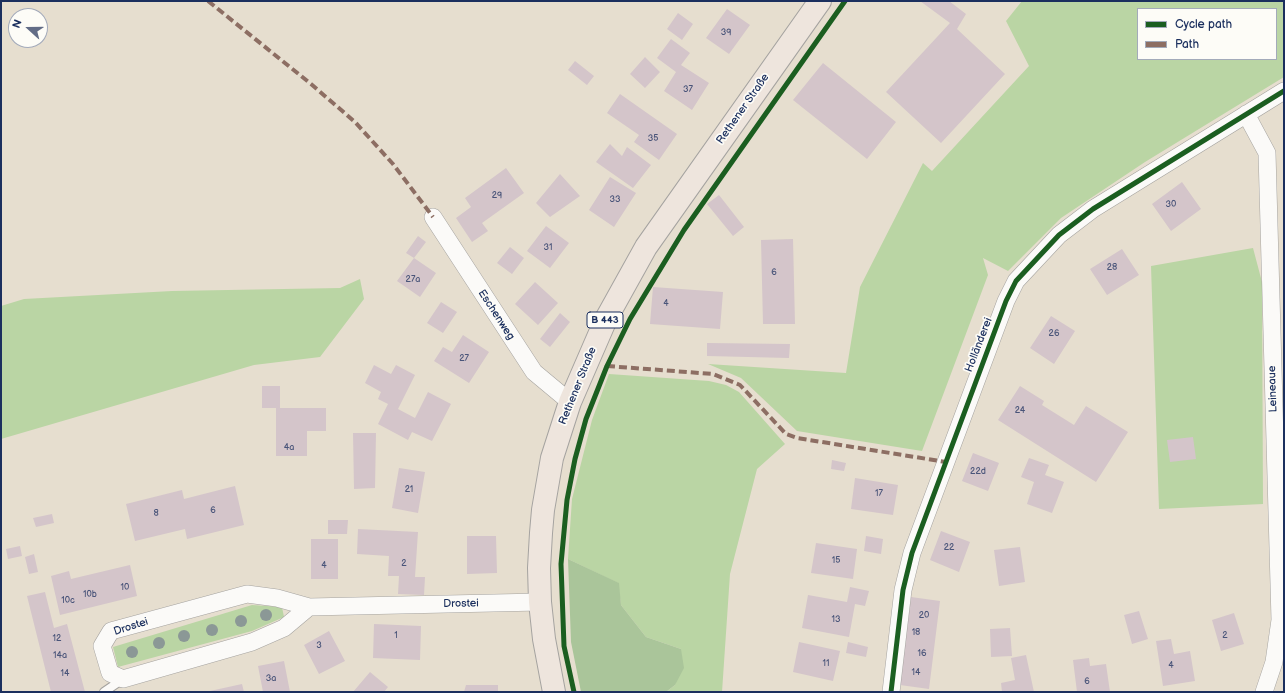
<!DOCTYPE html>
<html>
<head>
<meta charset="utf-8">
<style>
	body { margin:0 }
	#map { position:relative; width:1285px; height:693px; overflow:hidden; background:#e6decf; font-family:"Balsamiq Sans",sans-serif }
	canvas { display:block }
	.frame { position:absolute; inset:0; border:2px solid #1b2f5e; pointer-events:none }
	.legend { position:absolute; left:1137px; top:8px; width:140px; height:52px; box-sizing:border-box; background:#fdfcf7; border:1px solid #a3aaba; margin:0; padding:5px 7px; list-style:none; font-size:12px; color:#1b2f5e }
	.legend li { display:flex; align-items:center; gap:8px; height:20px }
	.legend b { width:20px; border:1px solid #a3aaba }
	.north { position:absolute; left:8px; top:8px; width:40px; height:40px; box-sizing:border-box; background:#fdfcf7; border:1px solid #a3aaba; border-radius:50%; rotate:291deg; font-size:11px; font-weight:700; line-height:16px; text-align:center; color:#1b2f5e }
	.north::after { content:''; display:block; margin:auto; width:14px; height:18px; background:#626c86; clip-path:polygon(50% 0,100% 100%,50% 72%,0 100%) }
</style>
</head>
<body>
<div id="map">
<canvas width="1285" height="693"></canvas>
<div class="frame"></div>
<ul class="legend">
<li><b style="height:5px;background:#1b5e20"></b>Cycle path</li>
<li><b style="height:5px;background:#8d6e63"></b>Path</li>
</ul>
<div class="north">N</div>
</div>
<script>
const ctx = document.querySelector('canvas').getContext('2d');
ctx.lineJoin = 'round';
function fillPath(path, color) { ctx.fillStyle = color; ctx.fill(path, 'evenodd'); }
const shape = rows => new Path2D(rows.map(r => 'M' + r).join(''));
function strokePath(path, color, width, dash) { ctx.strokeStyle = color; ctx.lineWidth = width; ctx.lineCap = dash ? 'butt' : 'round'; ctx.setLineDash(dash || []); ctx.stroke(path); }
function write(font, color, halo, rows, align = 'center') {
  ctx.font = font + ' "Balsamiq Sans",sans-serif'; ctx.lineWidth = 3.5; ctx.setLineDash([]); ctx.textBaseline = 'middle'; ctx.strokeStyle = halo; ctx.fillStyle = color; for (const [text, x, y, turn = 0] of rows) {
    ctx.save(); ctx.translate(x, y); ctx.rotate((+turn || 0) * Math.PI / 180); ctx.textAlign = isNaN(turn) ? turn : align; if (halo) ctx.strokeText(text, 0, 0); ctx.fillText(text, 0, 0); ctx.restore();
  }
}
fillPath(shape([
	[1022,1,1284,1,1284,77,1145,162,1061,218,1008,271,983,258,988,275,922,451,797,431,741,378,708,364,846,373,860,287,923,163,932,171,1029,66,1006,21],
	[1138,9,1276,9,1276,59,1138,59],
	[1253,248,1262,282,1263,504,1159,509,1151,266],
	[360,279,364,299,320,357,254,365,1,439,1,306,24,299,172,291,340,288],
	[609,374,709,381,726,385,739,392,785,444,757,469,730,574,722,692,666,692,675,685,681,649,646,637,621,605,618,583,568,559,572,499,592,420],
	[252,605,282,607,284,617,252,631,118,667,113,647]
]), '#bad5a4');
fillPath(shape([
	[568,559,619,583,621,605,646,637,681,649,684,668,675,685,666,692,581,692,571,642]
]), '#aac59a');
fillPath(shape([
	[920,1,949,1,966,14,957,29,1005,74,941,143,886,92,950,23],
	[727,9,750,25,729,54,706,38],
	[678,13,693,24,682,40,667,29],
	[671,39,690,53,681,65,709,83,692,110,664,91,676,72,657,58],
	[645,57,660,72,645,88,630,74],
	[575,61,594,76,587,85,568,70],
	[823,63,896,122,867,159,793,100],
	[620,94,677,134,659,160,634,142,639,135,607,113],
	[610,144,622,156,627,147,651,165,633,188,596,162],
	[506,168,524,193,482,223,488,231,472,242,456,218,471,207,465,198],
	[560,174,580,196,550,217,536,203],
	[610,177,636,193,614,227,589,210],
	[1182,182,1201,209,1171,231,1152,204],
	[719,195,744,227,733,236,707,204],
	[546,226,569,243,550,268,527,251],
	[418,236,426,242,414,258,406,253],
	[793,239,795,324,763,324,761,240],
	[510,247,524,258,512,274,497,263],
	[1122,249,1139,275,1107,295,1090,269],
	[414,258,436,273,420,297,397,281],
	[535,282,558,303,538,325,515,304],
	[653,287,723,292,720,329,650,324],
	[441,302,457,312,443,333,427,323],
	[560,313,570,322,550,347,540,339],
	[1051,316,1075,331,1054,364,1030,348],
	[463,335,489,352,469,383,434,361,443,347,452,352],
	[707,343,790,344,789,358,707,356],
	[374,365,391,374,396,365,415,375,398,409,415,418,428,392,451,404,432,441,412,432,408,440,378,424,388,404,378,399,381,392,365,383],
	[262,386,280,386,280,408,326,408,326,431,307,431,307,456,276,456,276,408,262,408],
	[1020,386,1044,401,1042,405,1074,425,1086,406,1128,432,1096,482,998,420],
	[353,433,376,433,375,488,354,489],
	[1193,437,1196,459,1170,462,1167,440],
	[973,453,999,463,988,491,962,481],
	[1029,458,1049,465,1045,475,1064,482,1052,513,1027,504,1034,482,1021,477],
	[832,460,846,463,844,471,831,469],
	[399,468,425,472,418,513,392,508],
	[855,478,898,485,893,515,851,509],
	[235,486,244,525,187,539,185,529,135,541,126,504,182,490,184,499],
	[52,514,54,523,36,527,33,518],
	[328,520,348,520,347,534,328,534],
	[358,529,418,532,415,577,425,577,424,595,398,594,399,576,388,576,389,556,357,554],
	[941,531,970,542,959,572,930,560],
	[467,536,496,536,497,573,467,574],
	[866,536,883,539,881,554,864,551],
	[311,539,338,539,338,579,311,579],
	[816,543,857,549,853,579,811,573],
	[20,546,22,556,8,559,6,549],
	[1020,547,1025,582,999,586,994,550],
	[34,554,38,572,29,574,25,557],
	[130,565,137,596,60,615,51,576,69,571,71,579],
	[850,587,869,591,865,606,855,604,849,637,802,628,808,595,847,602],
	[45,592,54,628,67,624,85,692,51,692,27,596],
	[911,597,940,601,929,689,900,685],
	[1139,611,1148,639,1132,644,1124,615],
	[1234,613,1244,644,1221,651,1212,620],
	[374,624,421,626,420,660,373,658],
	[1010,628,1012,656,991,657,990,629],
	[329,631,345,661,319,674,304,645],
	[1171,639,1174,654,1190,651,1195,681,1163,686,1156,641],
	[799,642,840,651,833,681,793,672],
	[848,642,868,647,866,657,846,653],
	[1026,655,1034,692,1002,692,1001,683,1015,680,1011,658],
	[1089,658,1090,666,1106,664,1110,692,1077,692,1073,660],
	[284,661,290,692,263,692,258,666],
	[370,672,388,687,384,692,353,692],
	[242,684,244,692,210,692,210,691],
	[466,685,498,685,498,692,464,692]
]), '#d4c5ca');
const service = shape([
	[104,692,123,679]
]);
const minor = shape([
	[1246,114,1267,153,1280,620,1274,662,1264,692],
	[433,217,534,372,570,402],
	[309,607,284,628,252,642,123,679,110,673,102,646,111,631,247,594,277,598,309,607,540,602],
	[891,692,903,590,912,553,1006,301,1016,281,1059,235,1093,209,1284,91]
]);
const primary = shape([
	[554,692,544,639,540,602,539,568,541,533,543,510,552,458,570,402,606,319,646,247,820,1]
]);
strokePath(service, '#a5a3a0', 10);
strokePath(minor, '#a5a3a0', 18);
strokePath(primary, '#a5a3a0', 24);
strokePath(service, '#fbfaf8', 8);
strokePath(minor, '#fbfaf8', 17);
strokePath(primary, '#eee5dd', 22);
strokePath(shape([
	[208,1,311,84,355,122,393,164,433,217],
	[607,366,713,374,740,385,786,434,797,438,946,462]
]), '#8d6e63', 4, [8, 4]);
strokePath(shape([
	[574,692,564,646,561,564,567,500,575,459,586,419,607,366,630,319,684,230,845,1],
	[891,692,903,590,912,553,1006,301,1016,281,1059,235,1093,209,1284,91]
]), '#1b5e20', 5);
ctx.fillStyle = '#8b9896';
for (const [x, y] of [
	[266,615],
	[241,621],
	[212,630],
	[184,636],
	[159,643],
	[132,652]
]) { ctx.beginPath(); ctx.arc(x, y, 6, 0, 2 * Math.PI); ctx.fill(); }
write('9px', '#495479', null, [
	["39",726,33],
	["37",688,90],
	["35",653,139],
	["29",497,196],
	["33",615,200],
	["30",1171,205],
	["31",548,248],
	["28",1112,268],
	["6",774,273],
	["27a",413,280],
	["4",666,304],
	["26",1054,334],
	["27",464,359],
	["24",1020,411],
	["4a",289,448],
	["22d",978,472],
	["21",409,490],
	["17",879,494],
	["6",213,511],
	["8",156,514],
	["22",949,548],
	["15",836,561],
	["2",404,564],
	["4",324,566],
	["10",125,588],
	["10b",90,595],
	["10c",68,601],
	["20",924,616],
	["13",836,620],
	["18",916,633],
	["1",396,636],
	["2",1225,636],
	["12",57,639],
	["3",319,646],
	["16",922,654],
	["14a",60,656],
	["11",826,664],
	["4",1171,666],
	["14",916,673],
	["14",65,674],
	["3a",271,679],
	["6",1087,682]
]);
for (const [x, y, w] of [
	[605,320,36]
]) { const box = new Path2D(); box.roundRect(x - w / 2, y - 8, w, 16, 3); ctx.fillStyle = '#fdfcf7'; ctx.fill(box); strokePath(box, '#1b2f5e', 1); }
write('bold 10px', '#1b2f5e', null, [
	["B 443",605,320]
]);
write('11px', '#1b2f5e', '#fdfcf7', [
	["Rethener Straße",743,109,-55],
	["Eschenweg",496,315,57],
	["Holländerei",979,345,-69],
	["Rethener Straße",578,386,-68],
	["Leineaue",1273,389,-92],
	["Drostei",461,604,-1],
	["Drostei",131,627,-18]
]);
</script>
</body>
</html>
